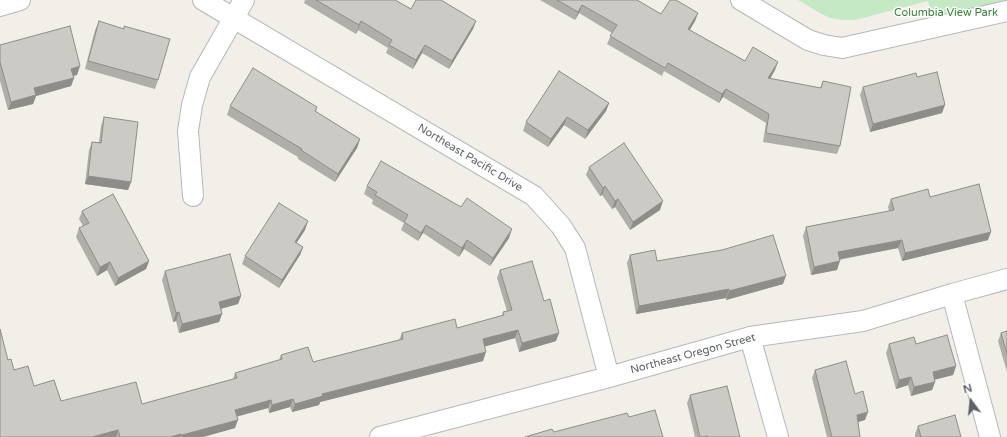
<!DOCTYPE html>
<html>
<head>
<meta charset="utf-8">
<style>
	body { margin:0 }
	#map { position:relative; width:1007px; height:437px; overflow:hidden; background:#f1efe8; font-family:"Varela Round",sans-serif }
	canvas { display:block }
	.north { position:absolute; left:951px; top:381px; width:40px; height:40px; -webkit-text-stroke:3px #fff; paint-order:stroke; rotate:345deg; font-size:11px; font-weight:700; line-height:16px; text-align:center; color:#5f6368 }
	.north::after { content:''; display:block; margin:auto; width:14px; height:18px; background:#5f6368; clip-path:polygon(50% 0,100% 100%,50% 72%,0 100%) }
</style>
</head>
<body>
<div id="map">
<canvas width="1007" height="437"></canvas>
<div class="north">N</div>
</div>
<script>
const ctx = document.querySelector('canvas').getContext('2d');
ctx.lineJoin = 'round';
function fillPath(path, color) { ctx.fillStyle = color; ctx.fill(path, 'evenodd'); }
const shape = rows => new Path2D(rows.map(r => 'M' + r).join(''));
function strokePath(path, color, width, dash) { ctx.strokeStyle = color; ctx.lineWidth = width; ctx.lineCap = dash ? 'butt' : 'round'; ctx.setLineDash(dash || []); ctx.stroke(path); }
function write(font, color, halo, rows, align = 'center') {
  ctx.font = font + ' "Varela Round",sans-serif'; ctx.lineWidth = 3; ctx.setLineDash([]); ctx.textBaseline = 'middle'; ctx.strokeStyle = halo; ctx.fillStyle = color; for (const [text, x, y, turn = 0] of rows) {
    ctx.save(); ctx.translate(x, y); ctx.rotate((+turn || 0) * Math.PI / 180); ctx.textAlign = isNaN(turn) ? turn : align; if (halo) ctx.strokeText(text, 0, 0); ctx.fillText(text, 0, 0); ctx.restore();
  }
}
fillPath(shape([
	[798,0,1007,0,1007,10,936,29,928,1,855,20,842,20,830,18,820,13]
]), '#c5e8c5');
const street = shape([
	[203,0,534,196,561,226,575,248,609,377],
	[741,0,808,40,824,45,842,48,1007,11],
	[0,6,20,0],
	[193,196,188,131,192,105,200,77,244,0],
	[952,294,990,437],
	[750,337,778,437],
	[380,437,609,377,750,337,863,321,952,294,1007,279]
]);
strokePath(street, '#b5b8bc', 22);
strokePath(street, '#fff', 20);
fillPath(shape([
	[305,0,395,0,411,9,476,21,473,29,449,69,422,53,413,69,386,53,388,48,358,30,356,34,304,3],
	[540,0,637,0,661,14,698,13,695,21,690,30,745,61,775,70,770,79,820,88,823,81,840,146,837,154,763,142,766,123,723,97,719,103,664,71,662,76,607,44,612,33,579,13,575,20],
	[99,21,158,80,155,89,85,69,95,30],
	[0,45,77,75,73,76,74,78,71,86,36,96,33,104,8,110,0,81],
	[917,77,942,113,870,132,860,95,863,87],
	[609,103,606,111,585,139,564,125,548,147,523,131,526,122],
	[230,106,317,107,316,112,360,139,357,148,335,182,298,159,298,157,227,115],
	[104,117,131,182,128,190,85,184,89,150,92,142,99,142,101,126],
	[589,167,660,210,630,230,615,207,612,209,602,195,600,196,586,175],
	[367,186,461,207,509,238,490,266,464,249,459,257,423,233,418,241,401,230,404,223,372,204,373,200,364,194],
	[930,197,988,240,902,261,898,248,839,260,837,270,811,275,803,236,806,227,889,211,888,207,891,199],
	[82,211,149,261,146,269,115,286,107,270,97,276,76,237,79,228,83,226,79,219],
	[305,230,296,243,303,247,300,255,279,288,242,264,245,256],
	[630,255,657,261,783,284,726,300,726,298,636,314,627,263],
	[500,270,544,301,556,341,519,352,515,338,485,346,483,361,320,402,319,405,292,412,290,407,269,413,268,408,237,416,235,428,203,437,0,437,8,360,14,370,34,386,61,401,142,404,233,379,235,373,279,360,281,355,313,362,399,340,402,333,457,328,502,316,503,312,507,311,497,278],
	[165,271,241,296,238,304,221,309,222,314,219,322,179,333,176,321,173,322,162,280],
	[1007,331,1007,372,998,341,1001,333],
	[889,344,916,344,956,366,953,375,935,379,935,382,932,390,911,396,908,385,896,389,886,353],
	[815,370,855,394,865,420,858,422,860,437,827,437,812,378],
	[690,395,740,437,695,437,687,403],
	[918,426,961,437,915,437,915,434]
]), '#afaea9');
fillPath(shape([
	[582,5,579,13,575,20,578,12],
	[698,13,695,21,685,37,688,29],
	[361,21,358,30,356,34,359,25],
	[476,21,473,29,449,69,452,61],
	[425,45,422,53,413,69,416,60],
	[778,62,775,70,765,87,768,78],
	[80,66,77,75,68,77,71,69],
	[74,78,71,86,36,96,33,104,8,110,11,102,34,88],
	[726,89,723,97,719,103,722,94],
	[609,103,606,111,585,139,588,130],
	[945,105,942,113,870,132,873,124],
	[567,117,564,125,548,147,551,139],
	[360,139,357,148,335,182,338,174],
	[88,176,131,182,128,190,85,184],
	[605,186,602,195,600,196,603,188],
	[618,199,615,207,612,209,615,201],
	[663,201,660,210,630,230,633,222],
	[308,221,305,230,292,250,295,242],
	[426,225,423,233,418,241,421,233],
	[512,229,509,238,490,266,493,258],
	[991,232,988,240,902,261,905,253],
	[467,240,464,249,459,257,462,248],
	[902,240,898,248,835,260,838,252],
	[303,247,300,255,279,288,282,280],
	[149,261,146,269,115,286,118,278],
	[840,261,837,270,811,275,814,267],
	[110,262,107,270,97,276,100,267],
	[786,276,783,284,726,300,729,291],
	[729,289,726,298,636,314,639,306],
	[241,296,238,304,216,310,219,302],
	[179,312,176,321,173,322,176,313],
	[222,314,219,322,179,333,182,324],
	[518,330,515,338,480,348,483,339],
	[559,333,556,341,519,352,522,343],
	[486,352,483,361,320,402,319,405,292,412,295,404,322,394],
	[956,366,953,375,930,381,933,372],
	[911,377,908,385,896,389,899,380],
	[935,382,932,390,911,396,914,387],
	[293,399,290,407,269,413,272,405],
	[271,400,268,408,232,418,235,410],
	[868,412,865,420,854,423,857,415],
	[238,420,235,428,203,437,181,437,182,435],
	[118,430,116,437,92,437],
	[181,434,180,437,170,437]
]), '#8f8d8a');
const building = shape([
	[316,0,395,0,411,9,416,0,441,0,476,21,452,61,425,45,416,60,389,45,392,40,361,21,359,25,316,0],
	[557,0,637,0,661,14,670,0,676,0,698,13,688,29,745,61,753,47,778,62,768,78,821,88,823,81,851,87,840,146,766,133,769,114,726,89,722,94,668,63,665,68,610,36,617,25,582,5,578,12,557,0],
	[99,21,124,29,124,26,170,39,158,80,88,61,99,21],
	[70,26,80,66,71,69,74,78,34,88,36,95,11,102,0,62,0,45,70,26],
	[253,68,317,107,315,111,360,139,338,174,301,150,302,149,230,106,253,68],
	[559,71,609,103,588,130,567,117,551,139,526,122,559,71],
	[937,72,945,105,873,124,863,87,916,73,917,77,937,72],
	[104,117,138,122,131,182,88,176,92,142,101,143,104,117],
	[624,143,663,201,633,222,618,199,615,201,605,186,603,188,589,167,624,143],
	[381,161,461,207,467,198,512,229,493,258,467,240,462,248,426,225,421,233,404,222,408,215,375,195,377,192,367,186,381,161],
	[979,184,991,232,905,253,902,240,838,252,840,261,814,267,806,227,894,210,891,199,928,189,930,197,979,184],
	[113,194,149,261,118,278,110,262,100,267,79,228,89,223,82,211,113,194],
	[279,203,308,221,295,242,303,247,282,280,245,256,279,203],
	[773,235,786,276,729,291,729,289,639,306,630,255,655,250,657,261,722,250,773,235],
	[230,254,241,296,219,302,222,314,182,324,179,312,176,313,165,271,230,254],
	[532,261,544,301,550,299,559,333,522,343,518,330,483,339,486,352,322,394,323,396,295,404,293,399,272,405,271,400,235,410,238,420,182,435,181,434,170,437,120,437,118,430,92,437,0,437,0,329,8,360,11,359,14,370,28,366,34,386,54,380,61,401,136,382,142,404,237,378,235,373,282,359,281,355,308,347,313,362,403,339,402,333,455,319,457,328,504,315,503,312,512,310,500,270,532,261],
	[1007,331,1007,354,1001,333,1007,331],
	[947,335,956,366,933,372,935,382,914,387,911,377,899,380,889,344,914,337,916,344,947,335],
	[846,361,855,394,863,391,868,412,857,415,860,437,832,437,815,370,846,361],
	[727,386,740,437,708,437,708,436,700,437,690,395,727,386],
	[655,410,663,437,525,437,552,429,554,432,627,413,629,417,655,410],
	[955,415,961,437,921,437,918,426,955,415]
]);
fillPath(building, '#cccac5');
strokePath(building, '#8f8d8a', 1);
write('11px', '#348238', '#fff', [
	["Columbia View Park",946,13]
]);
write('11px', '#5f6368', '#fff', [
	["Northeast Pacific Drive",470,158,31],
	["Northeast Oregon Street",693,354,-15]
]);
</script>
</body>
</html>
